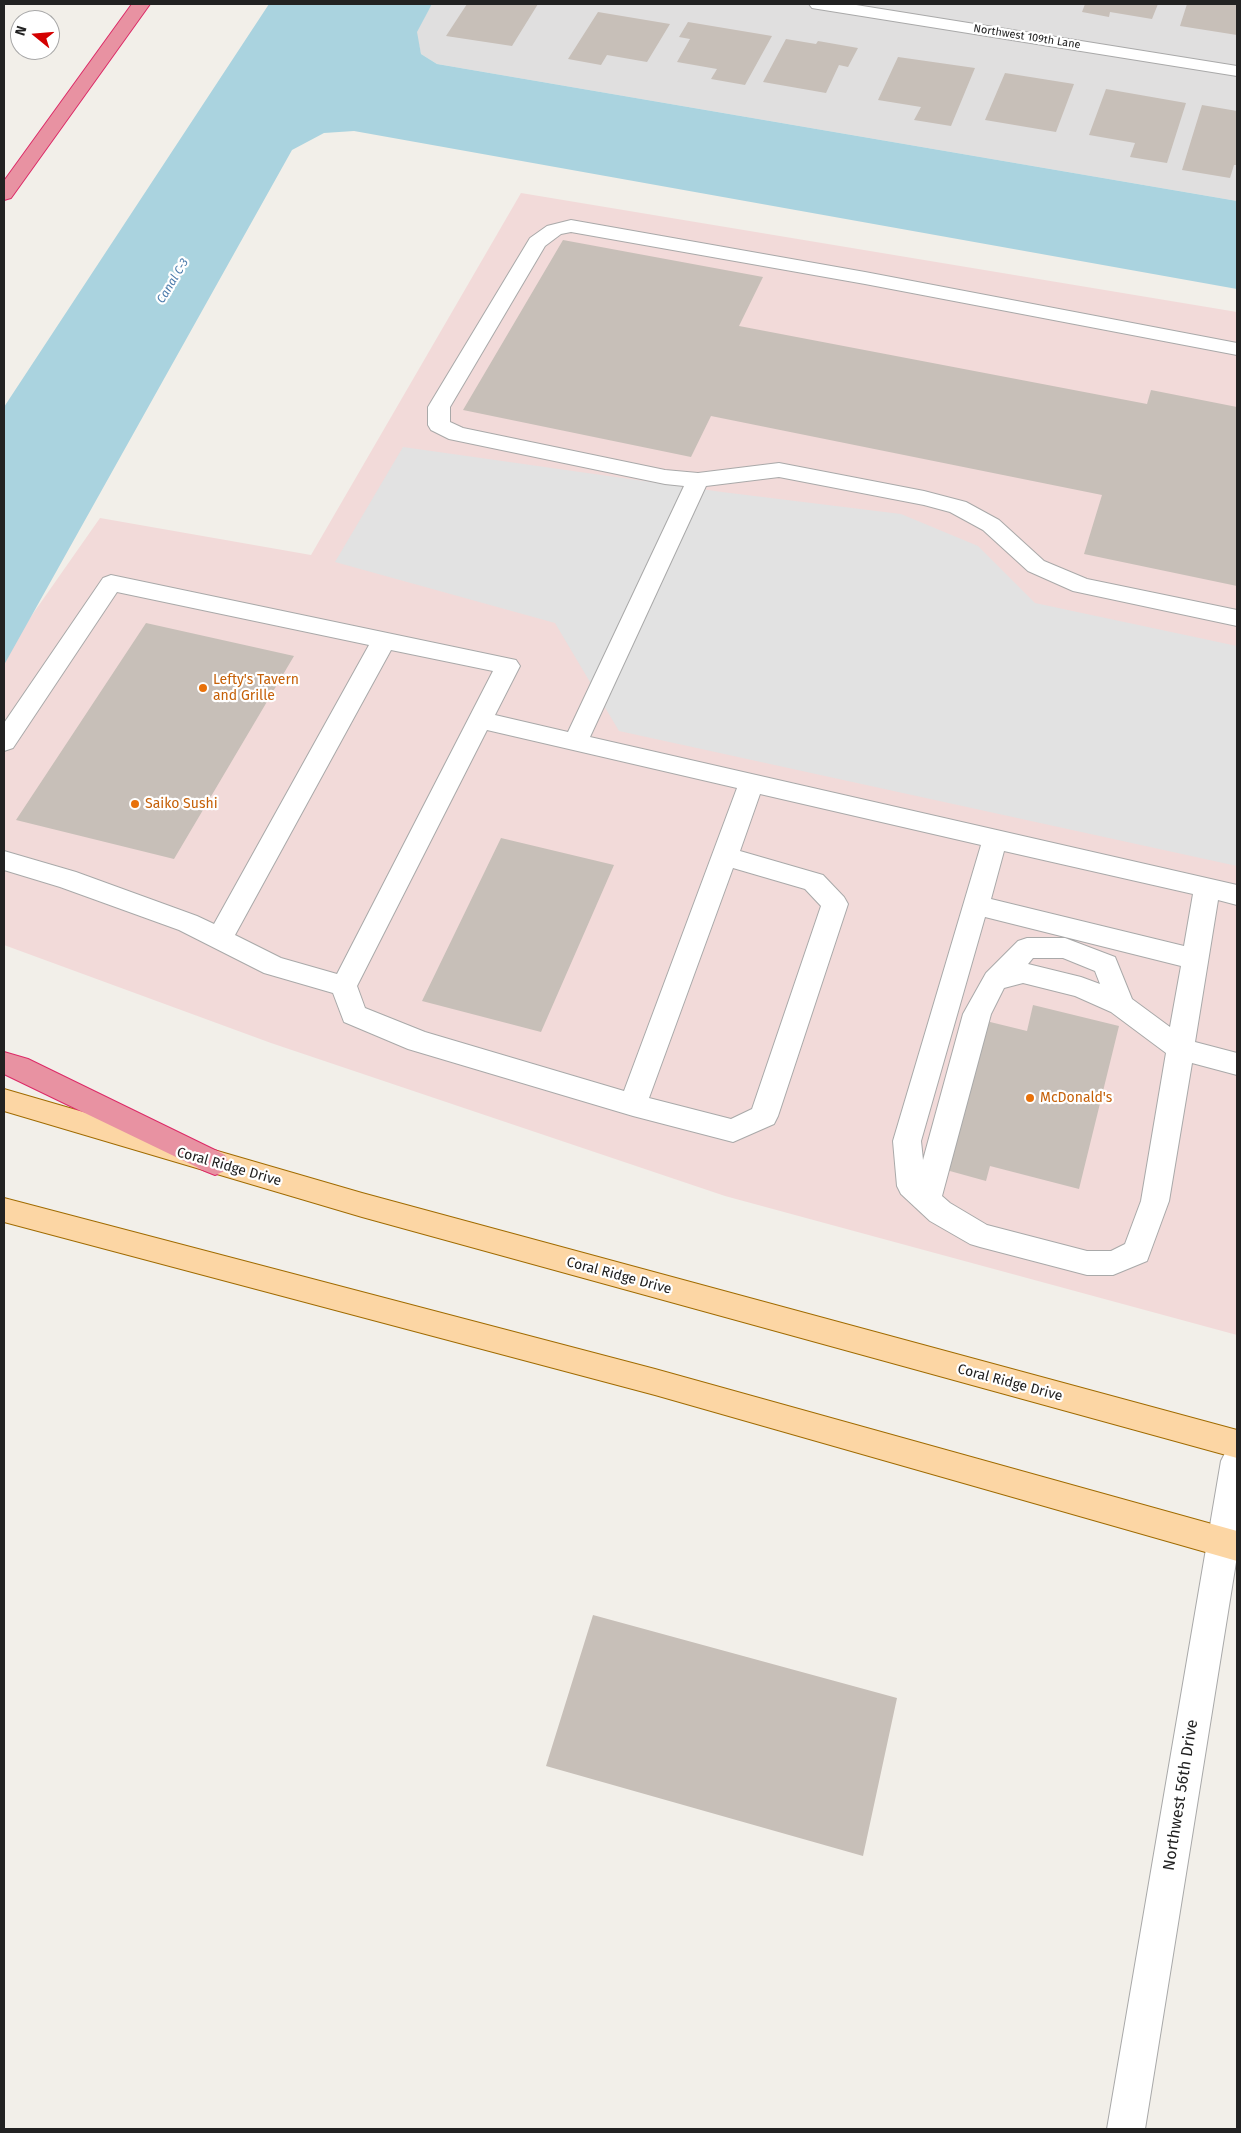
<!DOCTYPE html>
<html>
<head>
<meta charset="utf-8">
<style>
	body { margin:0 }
	#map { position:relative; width:1241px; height:2133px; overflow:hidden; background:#f2efe9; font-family:"Fira Sans",sans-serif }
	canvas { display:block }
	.frame { position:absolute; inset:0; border:5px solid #222; pointer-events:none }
	.north { position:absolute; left:10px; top:10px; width:50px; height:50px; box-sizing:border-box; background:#fff; border:1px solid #a7a7a7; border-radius:50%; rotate:287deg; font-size:14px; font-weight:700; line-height:20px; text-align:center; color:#222 }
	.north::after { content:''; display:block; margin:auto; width:18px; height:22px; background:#d40000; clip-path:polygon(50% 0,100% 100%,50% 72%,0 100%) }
</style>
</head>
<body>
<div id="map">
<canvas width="1241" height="2133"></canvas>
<div class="frame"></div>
<div class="north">N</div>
</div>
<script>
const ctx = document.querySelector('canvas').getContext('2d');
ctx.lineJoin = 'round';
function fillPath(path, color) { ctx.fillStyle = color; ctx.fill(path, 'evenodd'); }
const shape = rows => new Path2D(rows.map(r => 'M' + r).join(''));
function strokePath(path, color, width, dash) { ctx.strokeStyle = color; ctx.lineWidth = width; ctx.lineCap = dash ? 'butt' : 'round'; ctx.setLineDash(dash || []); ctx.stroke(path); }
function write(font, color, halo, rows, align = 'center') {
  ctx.font = font + ' "Fira Sans",sans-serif'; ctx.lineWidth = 4.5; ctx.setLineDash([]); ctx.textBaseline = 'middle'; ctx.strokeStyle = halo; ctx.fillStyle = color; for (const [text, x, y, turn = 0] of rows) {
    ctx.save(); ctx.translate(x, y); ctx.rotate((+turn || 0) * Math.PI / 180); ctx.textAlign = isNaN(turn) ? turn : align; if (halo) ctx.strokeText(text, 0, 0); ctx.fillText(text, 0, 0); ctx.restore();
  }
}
fillPath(shape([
	[432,4,1237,4,1237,201,437,64,421,54,416,32]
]), '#e0dfdf');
fillPath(shape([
	[521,193,1237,312,1237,1335,725,1196,271,1043,4,945,4,655,100,518,311,555]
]), '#f2dad9');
fillPath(shape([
	[403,447,722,492,901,514,978,546,1035,603,1237,646,1237,866,619,731,555,623,335,562]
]), '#e2e2e2');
fillPath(shape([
	[269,4,432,4,417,32,421,54,437,64,1237,201,1237,289,354,131,324,133,292,150,4,665,4,407]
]), '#aad3df');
fillPath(shape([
	[467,4,538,4,512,46,446,36],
	[1085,4,1158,4,1152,19,1110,12,1109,17,1082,12],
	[1187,4,1237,4,1237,35,1180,26],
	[598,12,670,24,647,62,607,55,601,65,568,59],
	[688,22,772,36,745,85,711,79,717,69,677,62,690,39,679,37],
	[786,39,816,44,818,41,858,48,848,67,839,65,826,93,763,82],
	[898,57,975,68,951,126,914,120,921,107,878,100],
	[1005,73,1074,84,1056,132,985,120],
	[1106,89,1186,103,1167,163,1130,157,1135,143,1089,135],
	[1202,105,1237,111,1237,165,1234,165,1230,178,1182,170],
	[563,240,763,277,739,326,1147,404,1151,390,1237,407,1237,586,1084,554,1102,495,711,416,691,457,463,410],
	[146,623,294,656,174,859,16,820],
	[501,838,614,865,541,1032,422,1001],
	[1033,1005,1119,1026,1079,1189,990,1166,986,1181,939,1168,982,1020,1027,1031],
	[593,1615,897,1698,863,1856,546,1766]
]), '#c7bfb8');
const minor = shape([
	[809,4,850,4,1237,66,1237,76,818,9,812,8,809,4],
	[571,220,865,272,1237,343,1237,355,865,284,571,232,561,234,545,246,450,407,450,422,463,428,665,470,698,473,779,463,924,491,966,502,999,520,1044,561,1087,579,1237,610,1237,626,1073,591,1028,571,983,530,950,512,924,505,779,477,706,486,590,737,1237,885,1237,905,1218,900,1195,1042,1237,1053,1237,1075,1192,1063,1169,1201,1147,1261,1113,1275,1087,1275,980,1247,970,1244,930,1221,901,1194,897,1186,893,1141,981,845,760,794,740,851,823,875,844,897,848,904,778,1116,774,1124,733,1142,633,1116,408,1049,344,1022,333,993,264,973,179,930,60,887,4,870,4,851,76,872,197,916,214,924,369,645,117,592,13,748,4,751,4,723,103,578,111,575,516,660,520,666,495,715,568,732,684,486,665,484,449,439,431,430,428,425,428,407,530,238,547,226,571,220],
	[391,650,493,671,337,974,281,958,235,935,391,650],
	[487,730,737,788,624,1091,425,1032,365,1008,357,986,487,730],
	[1004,851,1193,894,1184,946,991,899,1004,851],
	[733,868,805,889,821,906,752,1109,731,1119,649,1098,733,868],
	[985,917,1181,966,1170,1027,1132,999,1115,957,1065,938,1027,938,1018,941,986,973,963,1014,923,1160,921,1141,985,917],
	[1033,958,1063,958,1095,971,1100,984,1081,977,1028,964,1033,958],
	[1023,983,1075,996,1111,1012,1166,1053,1141,1201,1125,1244,1111,1251,1087,1251,987,1225,950,1203,942,1196,991,1014,1004,988,1023,983],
	[1237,1447,1237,1556,1145,2129,1107,2129,1221,1461,1226,1451,1237,1447]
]);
const major = shape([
	[4,1089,362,1193,1237,1430,1237,1458,362,1217,4,1111,4,1089],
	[4,1198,655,1369,1237,1531,1237,1561,655,1395,4,1222,4,1198]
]);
const highway = shape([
	[132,4,150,4,11,198,4,200,4,181,132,4],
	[4,1052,28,1059,225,1155,229,1163,225,1171,215,1175,205,1171,4,1074,4,1052]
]);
strokePath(minor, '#a9a9a9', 2);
strokePath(major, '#a06b00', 2);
strokePath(highway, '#dc2a67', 2);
fillPath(minor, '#fff');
fillPath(major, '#fcd6a4');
fillPath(highway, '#e892a2');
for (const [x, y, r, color] of [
	[203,688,5,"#e8710a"],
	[135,804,5,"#e8710a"],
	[1030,1098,5,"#e8710a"]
]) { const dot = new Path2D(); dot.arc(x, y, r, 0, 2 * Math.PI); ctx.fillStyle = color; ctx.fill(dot); strokePath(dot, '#fff', 2); }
write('11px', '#222', '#fff', [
	["Northwest 109th Lane",1027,37,9]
]);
write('italic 12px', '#4a7aab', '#fff', [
	["Canal C-3",173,281,-59]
]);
write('14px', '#c56008', '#fff', [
	["Lefty's Tavern",213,680],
	["and Grille",213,696],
	["Saiko Sushi",145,804],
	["McDonald's",1040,1098]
], 'left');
write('14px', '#222', '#fff', [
	["Coral Ridge Drive",229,1167,16],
	["Coral Ridge Drive",619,1276,15],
	["Coral Ridge Drive",1010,1383,15]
]);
write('16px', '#222', '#fff', [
	["Northwest 56th Drive",1181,1795,-81]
]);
</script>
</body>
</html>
